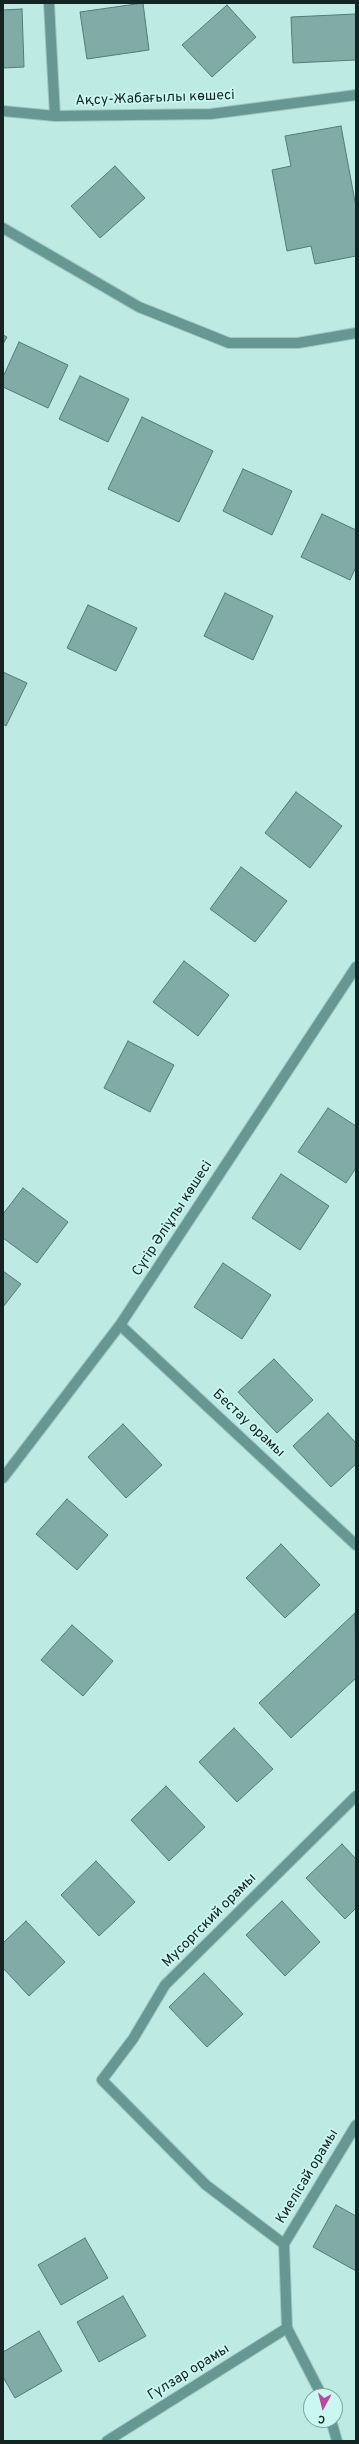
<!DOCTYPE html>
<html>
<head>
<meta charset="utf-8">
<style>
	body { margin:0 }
	#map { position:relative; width:359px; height:2444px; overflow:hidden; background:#beeae4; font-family:Overpass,sans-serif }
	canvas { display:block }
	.frame { position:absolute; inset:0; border:4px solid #132422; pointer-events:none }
	.north { position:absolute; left:303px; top:2388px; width:40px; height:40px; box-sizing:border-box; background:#caf7f1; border:1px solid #81a39e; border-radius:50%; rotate:187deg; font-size:11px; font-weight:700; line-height:16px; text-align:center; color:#132422 }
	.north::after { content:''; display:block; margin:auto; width:14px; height:18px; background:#ba47a1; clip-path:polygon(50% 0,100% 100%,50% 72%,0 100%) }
</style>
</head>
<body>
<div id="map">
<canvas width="359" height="2444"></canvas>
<div class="frame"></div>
<div class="north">С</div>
</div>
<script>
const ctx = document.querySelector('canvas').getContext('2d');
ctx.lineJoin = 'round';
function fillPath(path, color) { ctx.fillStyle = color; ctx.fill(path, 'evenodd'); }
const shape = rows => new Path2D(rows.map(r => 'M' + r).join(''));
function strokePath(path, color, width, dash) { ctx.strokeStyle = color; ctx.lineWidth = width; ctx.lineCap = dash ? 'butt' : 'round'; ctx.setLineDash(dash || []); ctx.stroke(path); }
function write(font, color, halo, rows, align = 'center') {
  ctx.font = font + ' Overpass,sans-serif'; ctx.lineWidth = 3.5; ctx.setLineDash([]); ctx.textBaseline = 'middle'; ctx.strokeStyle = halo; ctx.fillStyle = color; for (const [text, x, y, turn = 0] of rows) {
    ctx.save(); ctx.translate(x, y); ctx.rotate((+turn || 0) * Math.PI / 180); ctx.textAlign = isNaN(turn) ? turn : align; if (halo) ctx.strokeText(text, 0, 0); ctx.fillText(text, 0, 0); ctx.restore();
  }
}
const building = shape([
	[143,3,149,50,87,59,80,12,143,3],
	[227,5,256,37,212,77,182,45,227,5],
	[22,9,24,67,3,68,3,10,22,9],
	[356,14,356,60,293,63,291,17,356,14],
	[341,126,356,207,356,256,315,264,311,246,287,251,272,170,291,166,285,136,341,126],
	[115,166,145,198,100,238,71,206,115,166],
	[3,335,7,337,3,344,3,335],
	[19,342,68,365,48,408,3,387,3,377,19,342],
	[80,376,129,399,108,442,59,419,80,376],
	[142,417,213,451,179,522,108,489,142,417],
	[243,469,292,491,272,535,223,511,243,469],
	[322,514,356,530,356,567,350,580,301,557,322,514],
	[225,593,273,616,253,660,204,636,225,593],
	[88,605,137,628,116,671,67,648,88,605],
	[3,672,27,683,6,726,3,724,3,672],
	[296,792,342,826,310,868,265,833,296,792],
	[241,867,287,901,255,942,210,909,241,867],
	[184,961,229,995,198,1036,153,1002,184,961],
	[128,1041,174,1065,150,1112,104,1088,128,1041],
	[328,1108,356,1126,356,1168,346,1183,298,1152,328,1108],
	[281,1174,329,1206,300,1250,252,1218,281,1174],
	[23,1188,68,1222,37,1263,3,1238,3,1214,23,1188],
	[223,1263,271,1295,242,1339,194,1307,223,1263],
	[3,1271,21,1284,3,1307,3,1271],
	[274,1359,313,1400,277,1433,238,1392,274,1359],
	[328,1413,356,1443,356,1464,331,1487,293,1446,328,1413],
	[123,1424,162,1465,126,1498,88,1457,123,1424],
	[67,1499,108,1535,77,1570,36,1534,67,1499],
	[281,1544,320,1585,285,1618,246,1578,281,1544],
	[355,1613,356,1678,291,1738,259,1703,355,1613],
	[72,1625,113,1661,83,1696,41,1660,72,1625],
	[234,1728,273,1769,237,1802,199,1762,234,1728],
	[166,1786,205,1827,169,1861,131,1820,166,1786],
	[342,1844,356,1859,356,1908,345,1919,306,1878,342,1844],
	[96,1861,135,1902,99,1936,61,1895,96,1861],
	[282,1901,320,1942,285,1976,246,1935,282,1901],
	[26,1921,65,1962,29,1996,3,1968,3,1943,26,1921],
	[204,1973,243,2014,207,2047,169,2007,204,1973],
	[336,2205,356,2216,356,2271,313,2247,336,2205],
	[85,2238,108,2278,61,2305,38,2265,85,2238],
	[123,2296,146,2336,99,2362,77,2322,123,2296],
	[39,2331,62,2371,15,2398,3,2377,3,2352,39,2331]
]);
fillPath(building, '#81aba6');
strokePath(building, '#527b77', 1);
const service = shape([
	[3,228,139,307,229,343,298,343,356,333]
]);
const minor = shape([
	[49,3,55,116],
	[3,111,55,116,211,114,356,95],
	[120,1325,356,1545],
	[3,1478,120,1325,356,967],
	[284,2244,206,2185,102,2080,133,2039,165,1985,356,1796],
	[284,2244,287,2328,322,2396],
	[284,2244,356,2125],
	[331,2420,337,2441],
	[107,2441,287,2328]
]);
strokePath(service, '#9fc6c1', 12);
strokePath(minor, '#9fc6c1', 12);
strokePath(service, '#679792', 10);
strokePath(minor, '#679792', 10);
write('14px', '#132422', '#caf7f1', [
	["Ақсу-Жабағылы көшесі",155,99,-2],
	["Сүгір Әліұлы көшесі",173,1219,-57],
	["Бестау орамы",248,1424,43],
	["Мусоргский орамы",210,1921,-45],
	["Киелісай орамы",308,2177,-59],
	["Гүлзар орамы",189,2373,-32]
]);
</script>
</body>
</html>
